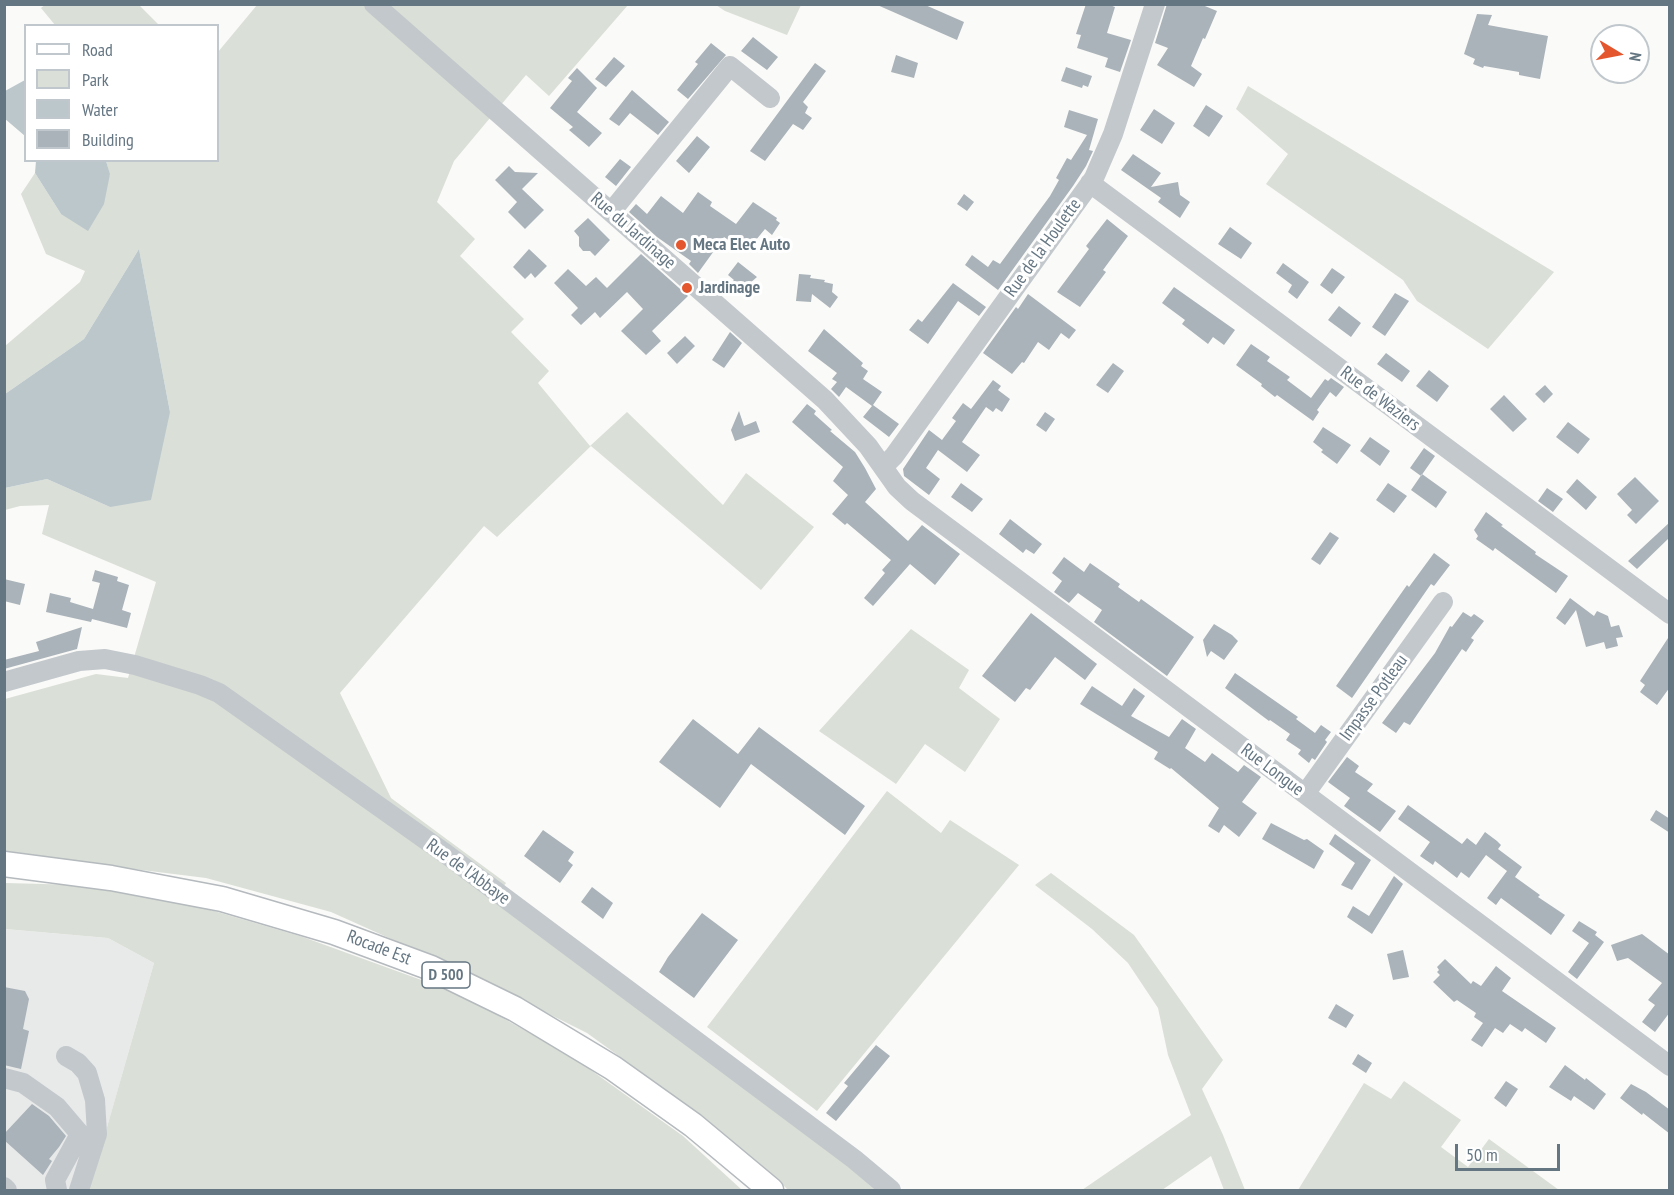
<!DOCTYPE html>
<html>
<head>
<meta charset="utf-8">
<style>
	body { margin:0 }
	#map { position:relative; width:1674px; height:1195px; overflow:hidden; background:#fafaf8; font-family:"PT Sans Narrow",sans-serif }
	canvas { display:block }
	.frame { position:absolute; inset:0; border:6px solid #657683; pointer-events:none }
	.legend { position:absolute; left:24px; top:24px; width:195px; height:138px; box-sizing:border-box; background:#fff; border:2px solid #c1c8cd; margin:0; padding:8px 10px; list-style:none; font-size:18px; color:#657683 }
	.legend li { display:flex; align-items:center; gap:12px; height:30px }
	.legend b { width:30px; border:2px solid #c1c8cd }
	.north { position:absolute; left:1590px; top:24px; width:60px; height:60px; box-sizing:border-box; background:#fff; border:2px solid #c1c8cd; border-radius:50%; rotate:100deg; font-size:16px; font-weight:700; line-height:24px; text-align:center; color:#657683 }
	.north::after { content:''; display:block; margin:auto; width:21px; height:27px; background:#e4572e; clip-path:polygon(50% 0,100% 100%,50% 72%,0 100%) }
	.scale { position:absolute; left:1455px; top:1144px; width:105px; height:27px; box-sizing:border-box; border:3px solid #657683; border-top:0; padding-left:8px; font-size:18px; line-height:21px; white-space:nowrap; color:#657683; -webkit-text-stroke:4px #fff; paint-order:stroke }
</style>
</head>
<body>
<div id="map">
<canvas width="1674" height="1195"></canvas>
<div class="frame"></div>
<ul class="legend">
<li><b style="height:8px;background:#fff"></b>Road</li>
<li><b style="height:16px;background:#dadfd7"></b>Park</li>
<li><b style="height:16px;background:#bbc7cb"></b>Water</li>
<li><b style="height:16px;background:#aab3b9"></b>Building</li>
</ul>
<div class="north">N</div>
<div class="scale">50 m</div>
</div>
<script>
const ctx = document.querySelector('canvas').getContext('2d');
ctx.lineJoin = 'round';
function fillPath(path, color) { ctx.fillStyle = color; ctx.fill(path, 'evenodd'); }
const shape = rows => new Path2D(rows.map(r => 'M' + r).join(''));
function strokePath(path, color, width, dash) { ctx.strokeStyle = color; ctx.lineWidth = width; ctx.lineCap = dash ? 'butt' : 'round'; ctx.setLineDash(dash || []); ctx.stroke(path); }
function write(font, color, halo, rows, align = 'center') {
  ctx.font = font + ' "PT Sans Narrow",sans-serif'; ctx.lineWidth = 6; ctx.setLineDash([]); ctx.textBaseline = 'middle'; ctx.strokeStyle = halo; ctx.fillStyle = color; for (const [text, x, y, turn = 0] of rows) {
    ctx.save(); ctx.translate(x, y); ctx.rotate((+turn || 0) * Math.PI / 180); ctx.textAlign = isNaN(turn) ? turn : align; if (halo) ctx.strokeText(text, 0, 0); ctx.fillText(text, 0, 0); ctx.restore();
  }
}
fillPath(shape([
	[4,929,108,938,154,963,89,1190,5,1190]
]), '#e8e9e9');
fillPath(shape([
	[46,4,139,5,159,25,55,25,41,8],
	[257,5,628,5,549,96,526,75,454,161,437,202,475,239,460,256,524,319,511,332,549,371,538,383,590,446,627,412,723,505,746,473,814,527,761,590,591,446,497,537,484,526,340,693,391,798,506,883,493,900,853,1166,878,1190,788,1190,772,1174,670,1093,587,1033,467,973,331,912,206,878,5,853,5,699,96,674,128,678,156,582,42,534,49,505,20,506,5,510,5,488,47,479,110,507,170,412,139,249,84,339,5,394,5,346,80,282,85,271,46,254,21,194,35,173,61,214,110,175,106,161,218,160,218,52],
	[716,5,801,4,801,5,787,35,725,11],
	[1248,86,1305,121,1554,272,1488,349,1417,301,1403,280,1266,184,1288,154,1236,109],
	[911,629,969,670,959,688,1000,719,965,772,925,744,896,784,819,731],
	[887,791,941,833,950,820,1019,865,817,1111,707,1027],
	[1051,873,1134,935,1223,1060,1202,1089,1223,1135,1245,1190,1224,1190,1211,1156,1162,1190,1082,1190,1191,1115,1168,1055,1158,1008,1128,963,1092,929,1035,885],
	[5,883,81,885,173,899,303,937,460,994,574,1058,683,1136,742,1190,89,1190,154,963,108,938,5,929],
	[1404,1081,1461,1120,1441,1147,1468,1167,1489,1139,1559,1190,1298,1190,1364,1083,1391,1099]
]), '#dadfd7');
fillPath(shape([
	[25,80,25,136,4,118,5,91],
	[36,161,106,161,110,174,104,204,88,231,61,214,35,173],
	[139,249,170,412,151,500,110,507,47,479,5,488,5,394,84,339]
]), '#bbc7cb');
fillPath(shape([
	[875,4,923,4,964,22,957,40],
	[1086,4,1107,4,1115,7,1107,33,1131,40,1120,72,1105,67,1108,58,1077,48,1081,35,1076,34],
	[1167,4,1200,4,1217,11,1205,39,1203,38,1191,66,1202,74,1194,87,1157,65,1168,48,1155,43],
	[1477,14,1492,15,1488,25,1548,36,1540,79,1519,75,1519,72,1484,66,1483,68,1473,64,1475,59,1464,54],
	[753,37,778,57,767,70,741,51],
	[711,43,726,55,688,99,677,90,698,64,695,62],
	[896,55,918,63,914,78,891,72],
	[614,57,625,66,606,87,595,79],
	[815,63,826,71,803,102,808,107,805,113,812,118,803,130,793,124,765,161,750,151],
	[1066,67,1092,76,1088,87,1083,85,1082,88,1061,81],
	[577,68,597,88,577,112,602,133,589,147,569,130,573,127,550,108,572,81,568,78],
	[632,90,669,122,658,135,630,113,619,126,609,119],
	[1206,105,1223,116,1209,137,1193,126],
	[1154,109,1175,123,1162,144,1140,130],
	[1069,110,1098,119,1089,150,1093,151,1086,166,1073,186,998,290,965,265,972,255,988,267,993,260,1000,264,1050,196,1059,180,1056,178,1067,158,1071,160,1087,135,1064,127],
	[697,136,710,147,689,173,676,161],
	[1133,154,1161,173,1151,187,1178,182,1180,195,1190,202,1180,218,1158,202,1161,198,1121,170],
	[620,159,631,167,616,186,605,177],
	[509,166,515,172,538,173,522,189,544,210,525,229,508,212,517,202,495,180],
	[698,192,712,202,710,206,736,224,753,202,777,218,776,220,780,223,772,235,765,229,746,252,724,237,698,273,689,264,691,261,657,237,629,212,636,204,647,214,661,196,683,213],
	[964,194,974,202,967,211,957,204],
	[588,218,610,240,595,256,590,251,583,251,579,246,579,237,574,231],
	[1107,219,1128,236,1103,270,1106,272,1080,307,1057,292,1089,249,1086,246],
	[1230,227,1252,243,1241,259,1218,244],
	[529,249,547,266,535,278,531,273,525,279,513,267],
	[641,254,688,296,652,331,661,341,646,355,621,331,643,309,627,292,600,318,595,312,581,325,571,315,578,308,554,283,568,269,586,286,596,277,607,288],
	[738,262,757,277,742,290,732,282,734,280,728,275],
	[1283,263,1309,282,1297,299,1288,292,1292,285,1276,273],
	[1332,268,1345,277,1332,294,1320,285],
	[799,274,811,275,810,278,825,280,824,282,833,284,832,292,838,297,830,308,812,294,811,302,796,301],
	[953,283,986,307,979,316,958,301,928,344,909,330,918,319,922,322],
	[1174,287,1235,330,1224,345,1213,337,1208,344,1182,324,1185,320,1162,303],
	[1395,293,1409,301,1385,336,1372,327],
	[1028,294,1076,330,1069,339,1061,333,1049,350,1038,342,1024,363,1022,362,1012,374,983,353,1016,307,1018,309],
	[1339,306,1361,323,1351,337,1328,320],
	[824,329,863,363,861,366,868,371,863,379,882,392,873,405,899,424,889,437,863,417,872,406,846,387,839,397,831,389,837,382,832,379,837,373,808,351],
	[730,332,742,343,724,368,712,360],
	[685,336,695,346,677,364,667,353],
	[1251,344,1270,357,1267,361,1290,377,1287,380,1311,398,1325,379,1328,381,1331,378,1344,387,1336,397,1330,392,1317,410,1319,412,1313,421,1277,395,1275,397,1261,386,1262,384,1236,365],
	[1386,353,1410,371,1402,382,1377,364],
	[1113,363,1124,371,1108,393,1096,385],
	[1429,370,1449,386,1437,402,1416,386],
	[993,380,1001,386,998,390,1010,399,1002,412,996,408,993,412,986,407,962,442,980,455,967,472,938,450,926,468,940,479,929,495,904,476,903,469,929,430,942,440,956,421,952,418,963,403,971,409],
	[1545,385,1553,394,1544,403,1535,394],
	[1504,395,1527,419,1513,432,1490,409],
	[807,404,816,411,814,414,832,430,830,431,855,452,865,468,876,489,865,502,908,541,922,525,960,554,935,585,910,564,873,606,864,598,885,573,882,570,891,560,847,523,845,525,832,514,848,495,833,481,843,467,792,422],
	[739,411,744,426,756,421,760,432,735,441,731,430],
	[1045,412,1055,419,1046,432,1036,425],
	[1568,422,1590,439,1578,454,1556,437],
	[1323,427,1351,445,1337,464,1321,452,1323,450,1313,442],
	[1370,437,1390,451,1380,466,1360,451],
	[1424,448,1435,456,1421,476,1410,468],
	[1422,474,1447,492,1436,508,1411,490],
	[1635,477,1659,501,1636,524,1627,515,1632,510,1617,494],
	[1577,479,1597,497,1586,510,1566,492],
	[961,483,983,499,972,512,951,497],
	[1388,483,1407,496,1394,513,1376,500],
	[1547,488,1563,499,1553,512,1538,501],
	[1486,512,1503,525,1501,526,1536,552,1535,554,1568,576,1556,593,1495,548,1493,551,1476,539,1478,536,1474,530],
	[1010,519,1042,544,1034,554,1026,549,1023,553,999,534],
	[1670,522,1670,537,1637,569,1628,561],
	[1330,532,1339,538,1320,565,1311,559],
	[1434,553,1450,565,1434,586,1431,584,1352,698,1336,686,1407,585,1409,587],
	[1064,557,1084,572,1090,563,1120,584,1118,587,1139,602,1141,599,1194,637,1167,676,1094,622,1102,610,1078,593,1069,603,1054,592,1062,581,1052,573],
	[95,570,118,577,117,581,129,585,122,610,131,613,127,628,92,619,91,622,46,612,50,593,71,598,70,602,93,609,100,583,92,581],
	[4,579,25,584,20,605,4,601],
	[1570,598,1594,616,1597,611,1608,616,1611,627,1619,625,1623,637,1616,638,1618,646,1606,649,1604,642,1586,647,1576,610,1565,625,1556,618],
	[1463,612,1471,617,1474,614,1484,621,1471,638,1474,640,1466,652,1462,649,1410,725,1404,722,1396,733,1382,723,1435,653,1450,626,1452,627],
	[1031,613,1097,664,1085,680,1055,657,1030,690,1026,688,1015,702,982,676],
	[1214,624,1232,635,1238,641,1224,660,1211,651,1207,657,1203,640],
	[82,627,77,649,4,669,4,660,39,651,36,642],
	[1670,635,1670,687,1657,705,1640,692,1645,685,1640,681],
	[1235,673,1298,717,1296,719,1315,733,1321,725,1331,732,1325,740,1327,742,1315,760,1312,758,1309,763,1298,754,1301,750,1286,740,1290,734,1270,720,1269,721,1225,688],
	[1092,686,1122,706,1134,688,1145,696,1131,716,1169,737,1182,719,1196,729,1185,748,1205,762,1212,753,1238,772,1244,765,1261,777,1242,802,1257,813,1239,837,1224,825,1219,833,1208,826,1219,808,1171,768,1170,769,1154,759,1158,752,1080,704],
	[693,719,738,754,759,727,865,806,845,835,751,764,720,808,659,762],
	[1347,757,1359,766,1355,772,1373,784,1367,791,1396,811,1380,832,1344,806,1350,798,1328,782],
	[1408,805,1462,844,1467,838,1476,845,1485,832,1497,841,1501,845,1498,849,1522,867,1515,877,1540,895,1538,897,1565,915,1551,935,1501,898,1496,905,1487,898,1507,871,1486,855,1469,878,1461,872,1457,878,1435,861,1433,865,1420,856,1430,842,1398,819],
	[1656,810,1670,819,1670,833,1650,820],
	[1271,823,1304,840,1307,839,1324,851,1314,869,1262,839],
	[543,830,574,852,568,861,573,865,560,883,524,856],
	[1335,834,1371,860,1352,890,1341,885,1355,863,1329,844],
	[1394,876,1403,884,1372,934,1347,917,1353,906,1369,916],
	[592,887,613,903,603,919,581,902],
	[702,913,738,940,694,998,659,972,668,957],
	[1579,921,1597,932,1595,935,1604,942,1577,979,1568,972,1589,943,1572,931],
	[1642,934,1670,955,1670,1012,1655,1032,1642,1022,1655,1005,1648,1000,1662,983,1628,958,1617,961,1611,945],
	[1403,950,1409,977,1393,980,1387,954],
	[1445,959,1471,984,1473,981,1481,986,1496,966,1511,978,1502,991,1556,1028,1546,1043,1525,1028,1522,1032,1510,1024,1503,1033,1495,1028,1482,1047,1471,1040,1483,1023,1474,1017,1476,1013,1457,1000,1454,1002,1433,982,1440,975,1437,972,1439,970,1437,967],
	[4,987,25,991,29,999,23,1029,29,1031,21,1069,4,1065],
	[1336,1004,1354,1015,1346,1028,1328,1018],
	[876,1045,890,1056,836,1121,826,1113,848,1086,844,1083],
	[1358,1054,1372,1063,1366,1073,1352,1064],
	[1565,1065,1585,1080,1586,1078,1606,1094,1594,1110,1574,1096,1571,1101,1549,1087],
	[1506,1081,1518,1089,1506,1107,1494,1098],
	[1631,1084,1646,1092,1670,1110,1670,1134,1643,1113,1642,1115,1620,1098],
	[32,1104,49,1116,66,1136,59,1147,49,1159,52,1161,43,1175,4,1140,4,1134]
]), '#aab3b9');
const major = shape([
	[4,864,111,878,222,899,334,932,431,968,515,1009,613,1068,693,1125,771,1190]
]);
strokePath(major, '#b5babe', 27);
strokePath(shape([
	[374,4,825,400,868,446,897,487,912,501,1670,1066],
	[1090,183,1670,614],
	[611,212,730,66,770,98],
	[883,467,894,456,1094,178,1113,134,1155,4],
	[4,682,79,661,105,659,135,665,200,685,219,693,446,854,854,1159,891,1190],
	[1305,794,1443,602],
	[66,1056,78,1063,87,1073,95,1100,97,1134,79,1190],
	[4,1078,23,1083,57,1107,80,1134,55,1180,57,1190],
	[4,1187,7,1190]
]), '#c3c8cc', 20);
strokePath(major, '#fff', 24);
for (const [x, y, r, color] of [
	[681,245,6,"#e4572e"],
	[687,288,6,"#e4572e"]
]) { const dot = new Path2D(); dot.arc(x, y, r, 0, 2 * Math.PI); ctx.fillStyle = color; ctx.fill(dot); strokePath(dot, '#fff', 2); }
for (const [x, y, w] of [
	[446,975,48]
]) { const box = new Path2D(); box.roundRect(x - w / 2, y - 13, w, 26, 4.5); ctx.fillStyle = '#fff'; ctx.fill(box); strokePath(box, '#657683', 1.5); }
write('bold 16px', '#657683', null, [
	["D 500",446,975]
]);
write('18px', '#657683', '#fff', [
	["Rue du Jardinage",633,231,41],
	["Rue de la Houlette",1043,248,-54],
	["Rue de Waziers",1380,399,37],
	["Impasse Potleau",1374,698,-54],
	["Rue Longue",1272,770,37],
	["Rue de l'Abbaye",468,872,36],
	["Rocade Est",379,948,21]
]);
write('bold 18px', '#657683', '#fff', [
	["Meca Elec Auto",693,245],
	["Jardinage",699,288]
], 'left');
</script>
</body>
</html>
